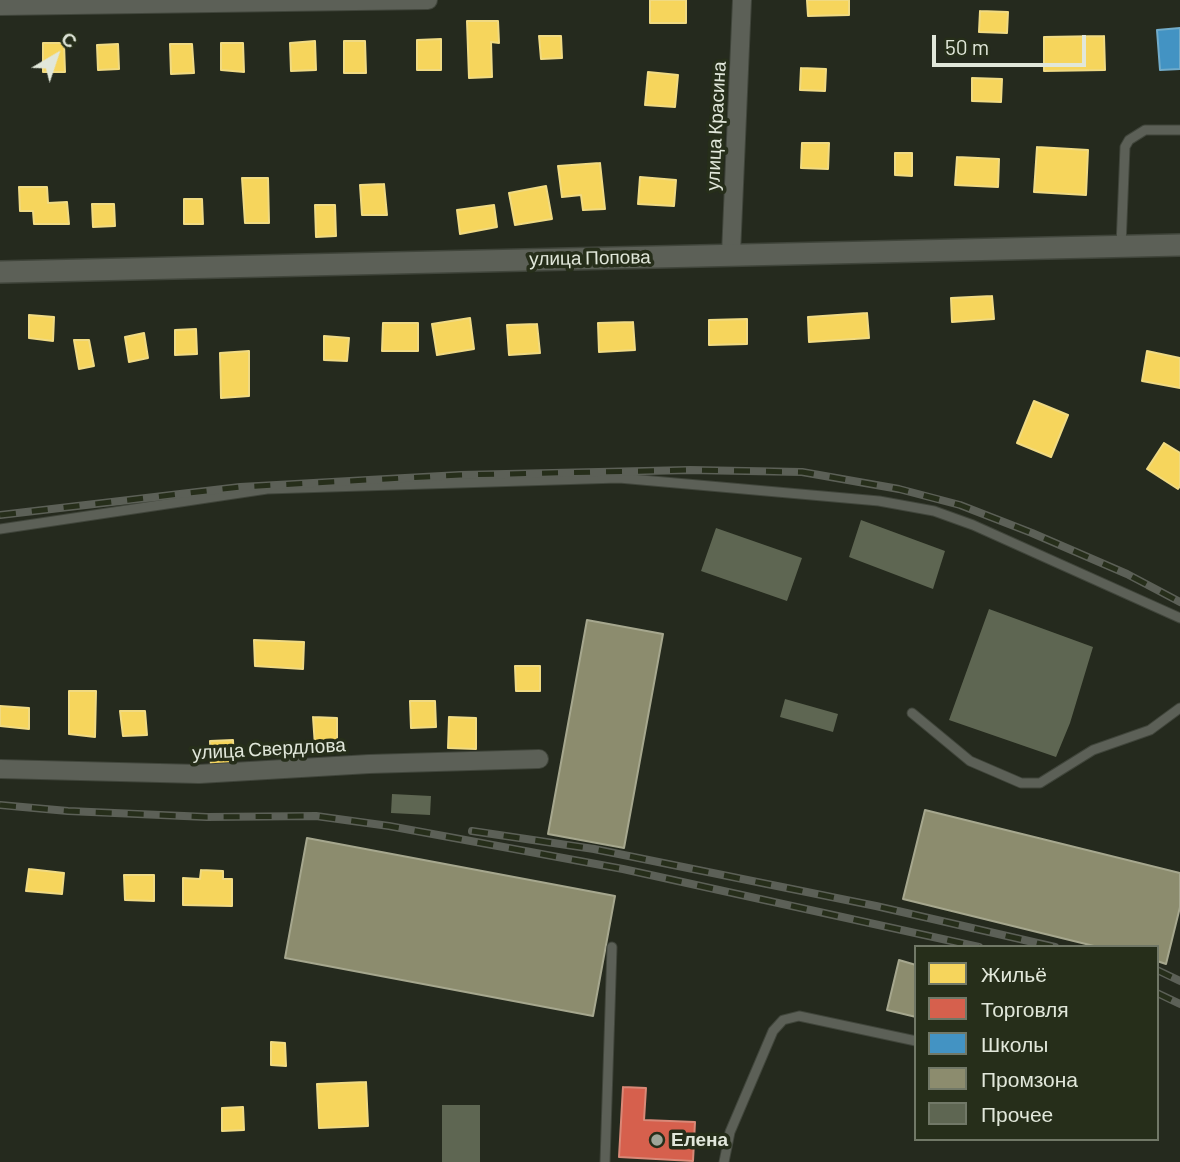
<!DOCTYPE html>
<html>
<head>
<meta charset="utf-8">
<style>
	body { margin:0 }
	#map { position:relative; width:1180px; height:1162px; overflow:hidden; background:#252a1e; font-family:Barlow,sans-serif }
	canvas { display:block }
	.legend { position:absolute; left:914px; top:945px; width:245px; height:196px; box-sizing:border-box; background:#262e1a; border:2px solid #717867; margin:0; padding:9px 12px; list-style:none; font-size:21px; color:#e1e7da }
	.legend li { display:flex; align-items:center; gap:14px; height:35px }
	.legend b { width:35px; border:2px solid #717867 }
	.north { position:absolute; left:21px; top:21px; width:70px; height:70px; -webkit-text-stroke:5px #262e1a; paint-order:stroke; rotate:39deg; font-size:19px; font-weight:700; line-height:28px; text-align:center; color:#e1e7da }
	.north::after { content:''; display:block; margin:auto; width:24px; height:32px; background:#e1e7da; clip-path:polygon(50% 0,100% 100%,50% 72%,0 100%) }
	.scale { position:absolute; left:932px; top:35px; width:154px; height:32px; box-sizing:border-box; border:4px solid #e1e7da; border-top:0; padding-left:9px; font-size:21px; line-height:24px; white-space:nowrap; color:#e1e7da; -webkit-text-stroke:5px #262e1a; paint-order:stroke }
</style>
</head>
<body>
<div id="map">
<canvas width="1180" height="1162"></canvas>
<ul class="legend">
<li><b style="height:19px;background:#f6d55c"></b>Жильё</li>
<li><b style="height:19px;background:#d6604d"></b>Торговля</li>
<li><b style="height:19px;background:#4393c3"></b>Школы</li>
<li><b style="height:19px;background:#8c8c6e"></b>Промзона</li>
<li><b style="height:19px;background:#5e6652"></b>Прочее</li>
</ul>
<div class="north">С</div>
<div class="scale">50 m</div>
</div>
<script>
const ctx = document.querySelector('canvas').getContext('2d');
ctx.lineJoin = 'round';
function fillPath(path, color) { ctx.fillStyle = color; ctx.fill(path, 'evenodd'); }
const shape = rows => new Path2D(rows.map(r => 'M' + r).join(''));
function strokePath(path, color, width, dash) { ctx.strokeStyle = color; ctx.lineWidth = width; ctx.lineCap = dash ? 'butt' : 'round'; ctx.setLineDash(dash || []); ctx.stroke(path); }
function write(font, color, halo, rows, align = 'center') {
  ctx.font = font + ' Barlow,sans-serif'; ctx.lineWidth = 7; ctx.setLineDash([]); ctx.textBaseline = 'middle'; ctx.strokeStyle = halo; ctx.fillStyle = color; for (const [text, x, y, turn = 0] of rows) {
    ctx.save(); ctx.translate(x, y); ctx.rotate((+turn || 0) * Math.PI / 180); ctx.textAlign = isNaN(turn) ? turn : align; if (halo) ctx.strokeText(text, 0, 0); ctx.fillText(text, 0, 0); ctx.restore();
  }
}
const homes = shape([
	[650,0,686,0,686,23,650,23,650,0],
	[807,0,849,0,849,15,808,16,807,0],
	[980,11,1008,12,1007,33,979,32,980,11],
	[467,21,498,21,499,43,491,42,492,77,469,78,467,21],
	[539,36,561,36,562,58,541,59,539,36],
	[1104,36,1105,70,1044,71,1044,37,1104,36],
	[441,39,441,70,417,70,417,40,441,39],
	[315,41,316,70,291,71,290,43,315,41],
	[344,41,365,41,366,73,344,73,344,41],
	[43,43,64,43,65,72,43,72,43,43],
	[221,43,243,43,244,72,221,70,221,43],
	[118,44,119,69,98,70,97,45,118,44],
	[170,44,192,44,194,73,171,74,170,44],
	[801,68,826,69,825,91,800,90,801,68],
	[648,72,678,75,675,107,645,105,648,72],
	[972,78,1002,79,1001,102,972,101,972,78],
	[802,143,829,143,828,169,801,168,802,143],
	[1037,147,1088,150,1086,195,1034,192,1037,147],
	[895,153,912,153,912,176,895,175,895,153],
	[957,157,999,159,998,187,955,185,957,157],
	[600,163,605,209,583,210,581,195,562,197,558,166,600,163],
	[640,177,676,180,674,206,638,204,640,177],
	[242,178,268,178,269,223,245,223,242,178],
	[384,184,387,215,362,215,360,185,384,184],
	[546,186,552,219,515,225,509,193,546,186],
	[19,187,47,187,48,203,67,202,69,224,34,224,33,211,20,211,19,187],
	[184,199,202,199,203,224,184,224,184,199],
	[92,204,114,204,115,226,93,227,92,204],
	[315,205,335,205,336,236,316,237,315,205],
	[494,205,497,227,460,234,457,210,494,205],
	[992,296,994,319,952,322,951,298,992,296],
	[867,313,869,338,809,342,808,317,867,313],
	[29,315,54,317,53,341,29,338,29,315],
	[470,318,474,349,437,355,432,324,470,318],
	[747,319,747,344,709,345,709,320,747,319],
	[633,322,635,350,599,352,598,323,633,322],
	[383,323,418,323,418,351,382,351,383,323],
	[537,324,540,353,509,355,507,325,537,324],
	[196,329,197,354,175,355,175,330,196,329],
	[144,333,148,358,129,362,125,337,144,333],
	[324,336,349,338,347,361,324,360,324,336],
	[74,340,89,340,94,366,79,369,74,340],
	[249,351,249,396,221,398,220,353,249,351],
	[1147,351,1180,358,1180,388,1142,381,1147,351],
	[1034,401,1068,415,1051,457,1017,443,1034,401],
	[1164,443,1180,453,1180,486,1178,489,1147,469,1164,443],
	[254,640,304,642,303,669,255,666,254,640],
	[515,666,540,666,540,691,516,691,515,666],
	[69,691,96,691,95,737,69,734,69,691],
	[410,701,435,701,436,727,411,728,410,701],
	[0,706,29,708,29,729,0,726,0,706],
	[120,711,145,711,147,735,123,736,120,711],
	[313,717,337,718,337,746,315,746,313,717],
	[449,717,476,718,476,749,448,748,449,717],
	[233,740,234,768,211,767,210,741,233,740],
	[29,869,64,873,62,894,26,891,29,869],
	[201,870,223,871,223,879,232,879,232,906,183,905,183,878,200,879,201,870],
	[124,875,154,875,154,901,125,900,124,875],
	[271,1042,285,1043,286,1066,271,1065,271,1042],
	[366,1082,368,1126,319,1128,317,1084,366,1082],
	[243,1107,244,1130,222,1131,222,1108,243,1107]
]);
fillPath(homes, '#f6d55c');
strokePath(homes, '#f0da82', 2);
const shops = shape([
	[623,1087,646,1088,644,1120,695,1122,693,1161,619,1157,623,1087]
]);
fillPath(shops, '#d6604d');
strokePath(shops, '#d98877', 2);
const schools = shape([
	[1180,28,1180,69,1160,70,1157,30,1180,28]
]);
fillPath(schools, '#4393c3');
strokePath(schools, '#72acca', 2);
const industry = shape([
	[587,620,663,634,624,848,548,834,587,620],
	[925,810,1180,873,1180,907,1166,964,1157,961,1157,947,1098,947,903,899,925,810],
	[307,838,615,896,593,1016,285,958,307,838],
	[899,960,916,965,916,1017,887,1010,899,960]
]);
fillPath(industry, '#8c8c6e');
strokePath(industry, '#a6a78e', 2);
fillPath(shape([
	[861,520,945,551,933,589,849,557],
	[716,528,802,558,787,601,701,571],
	[989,609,1093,647,1070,723,1056,757,949,720],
	[785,699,838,714,833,732,780,717],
	[392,794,431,796,430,815,391,813],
	[442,1105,480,1105,480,1162,442,1162]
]), '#5e6652');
const service = shape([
	[1121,246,1125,147,1129,140,1145,130,1180,130],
	[0,529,267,489,619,478,879,501,934,511,973,525,1180,618],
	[912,713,970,761,1021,783,1040,783,1093,750,1150,730,1180,708],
	[605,1162,612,947],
	[724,1162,730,1132,773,1031,783,1020,799,1016,916,1041]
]);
const minor = shape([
	[0,6,428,0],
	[731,254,742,0],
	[0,769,199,774,369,764,539,759]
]);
const tertiary = shape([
	[0,272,1180,245]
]);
strokePath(service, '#40453b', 11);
strokePath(minor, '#40453b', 20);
strokePath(tertiary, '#40453b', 24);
strokePath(service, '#5c6057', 9);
strokePath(minor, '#5c6057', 18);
strokePath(tertiary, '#5c6057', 21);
const rail = shape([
	[0,515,240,487,460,475,690,470,802,472,899,489,960,505,1032,533,1127,574,1180,602],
	[0,805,68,811,207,817,316,816,389,826,623,869,979,947],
	[472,831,594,849,876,906,1055,947],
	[1157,970,1180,981],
	[1157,993,1180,1004]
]);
strokePath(rail, '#5c6057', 8);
strokePath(rail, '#262e1a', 5, [16]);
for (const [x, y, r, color] of [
	[657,1140,7,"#9fa598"]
]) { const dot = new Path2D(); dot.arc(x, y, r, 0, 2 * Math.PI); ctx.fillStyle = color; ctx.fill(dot); strokePath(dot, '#262e1a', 2.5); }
write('19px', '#e1e7da', '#262e1a', [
	["улица Красина",716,126,-87],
	["улица Попова",590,258,-1],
	["улица Свердлова",269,749,-3]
]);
write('bold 19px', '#e1e7da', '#262e1a', [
	["Елена",671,1140]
], 'left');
</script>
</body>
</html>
